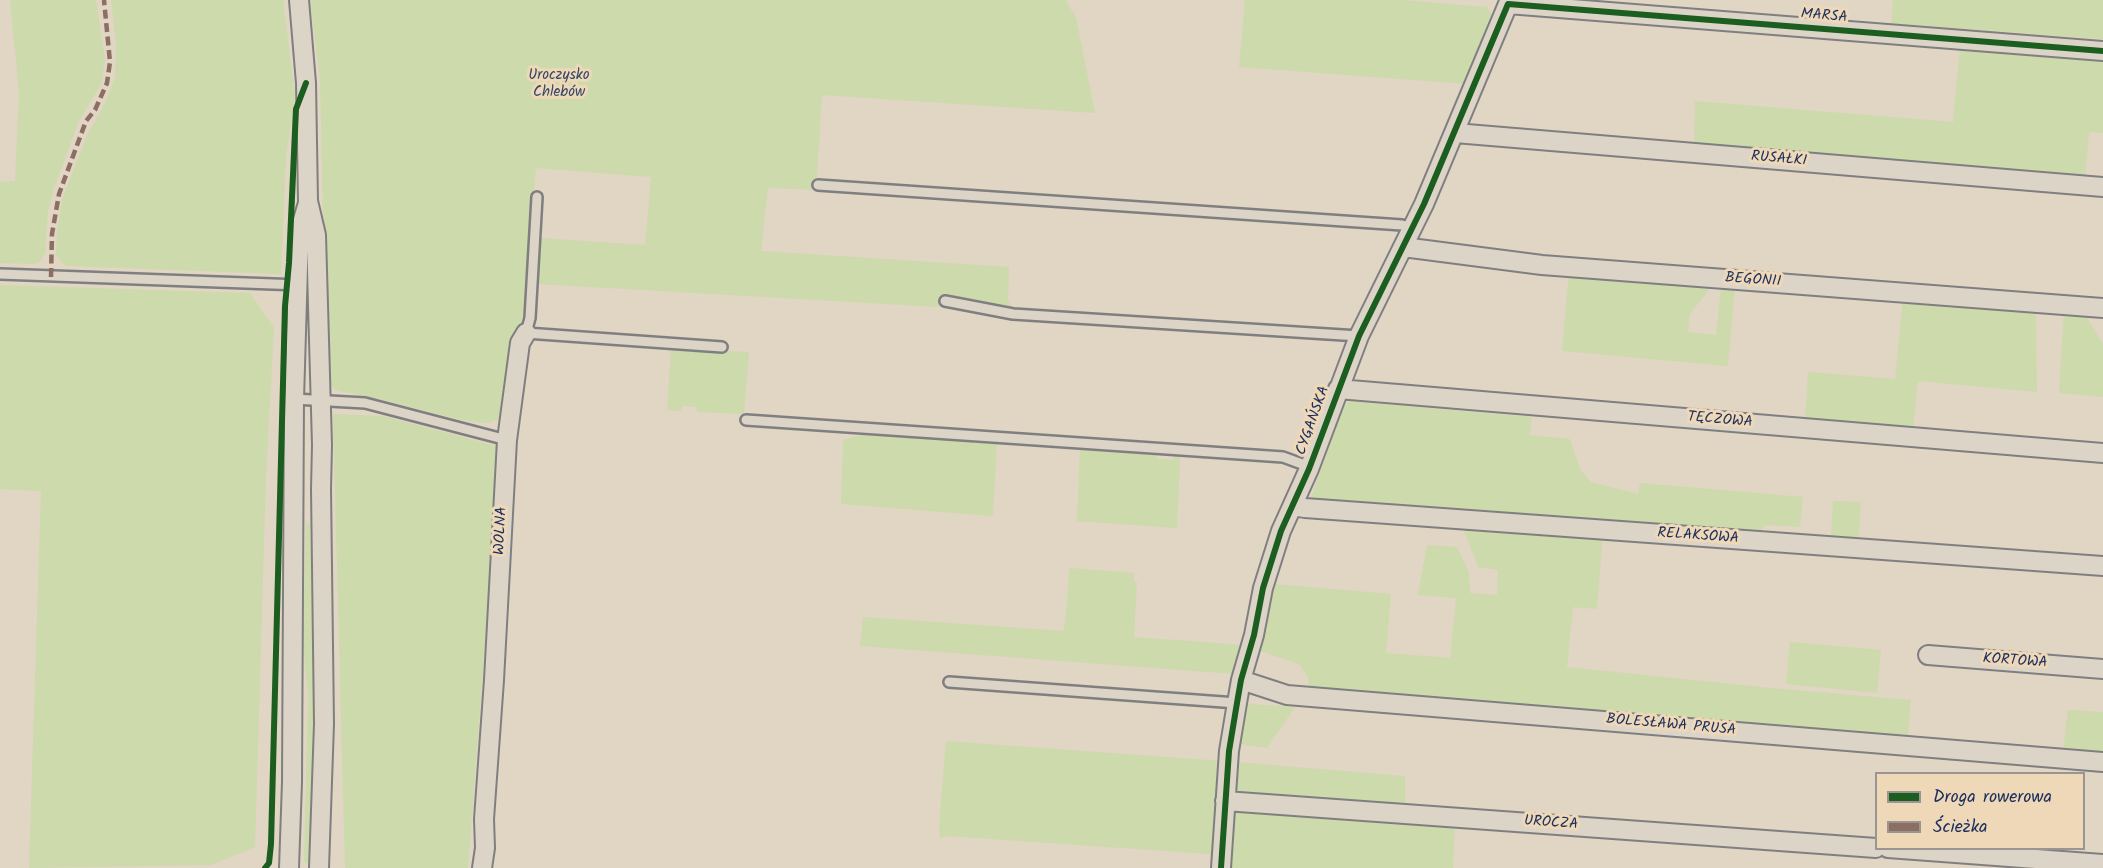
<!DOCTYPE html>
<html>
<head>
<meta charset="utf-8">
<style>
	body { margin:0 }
	#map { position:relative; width:2103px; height:868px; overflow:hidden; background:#e1d5c4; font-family:Kalam,sans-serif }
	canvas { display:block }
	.legend { position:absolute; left:1875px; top:772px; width:210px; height:78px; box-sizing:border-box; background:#eed8b7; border:2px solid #9a9493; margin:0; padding:8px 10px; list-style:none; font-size:18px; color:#1b2f5e }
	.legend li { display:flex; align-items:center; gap:12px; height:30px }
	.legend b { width:30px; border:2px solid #9a9493 }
</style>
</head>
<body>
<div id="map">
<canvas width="2103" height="868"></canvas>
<ul class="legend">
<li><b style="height:8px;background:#1b5e20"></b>Droga rowerowa</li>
<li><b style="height:8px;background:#8d6e63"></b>Ścieżka</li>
</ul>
</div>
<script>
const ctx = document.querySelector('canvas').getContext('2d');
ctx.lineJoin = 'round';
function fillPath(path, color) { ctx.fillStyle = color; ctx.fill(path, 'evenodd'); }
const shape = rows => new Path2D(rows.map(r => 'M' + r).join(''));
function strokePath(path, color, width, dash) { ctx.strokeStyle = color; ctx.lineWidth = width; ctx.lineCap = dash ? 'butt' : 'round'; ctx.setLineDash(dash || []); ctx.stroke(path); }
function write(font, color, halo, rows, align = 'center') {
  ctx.font = font + ' Kalam,sans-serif'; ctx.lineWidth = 6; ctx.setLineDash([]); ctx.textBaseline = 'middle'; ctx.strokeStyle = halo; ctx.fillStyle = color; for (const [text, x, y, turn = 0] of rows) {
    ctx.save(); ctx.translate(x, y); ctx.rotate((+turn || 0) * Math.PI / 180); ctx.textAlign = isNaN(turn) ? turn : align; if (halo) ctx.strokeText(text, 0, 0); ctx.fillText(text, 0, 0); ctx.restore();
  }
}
fillPath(shape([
	[10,0,96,0,105,60,101,85,79,121,53,191,48,211,45,253,41,261,34,264,0,263,0,182,15,181,19,93],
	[111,0,283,0,295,95,286,158,281,274,66,266,58,259,56,254,57,231,62,200,87,135,105,103,115,78,116,43],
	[310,0,1065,0,1076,17,1095,113,822,95,816,190,768,188,761,251,1009,267,1008,300,1012,309,943,297,938,307,538,284,541,238,645,245,651,177,536,168,529,241,529,292,521,320,512,377,504,410,498,420,486,423,461,420,383,400,335,390,331,384,326,362,320,78],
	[1245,0,1403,0,1487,7,1494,17,1467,84,1239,67],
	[1893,0,2103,0,2103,39,1891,24],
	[1960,47,2103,58,2103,133,2089,132,2085,180,1694,147,1695,101,1953,122],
	[1569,270,1705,282,1710,288,1690,314,1688,332,1716,335,1721,288,1726,283,1735,284,1728,366,1562,351],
	[0,285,250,293,274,328,266,476,255,847,211,865,29,868,41,491,0,489],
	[1903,298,2036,312,2037,392,1918,381,1913,429,1805,421,1808,372,1895,379],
	[2064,309,2083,311,2103,344,2103,397,2059,393],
	[671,348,749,352,744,414,697,412,696,407,683,406,680,411,667,410],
	[1349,401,1532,417,1530,435,1570,439,1580,469,1591,482,1638,494,1640,483,1803,497,1800,527,1766,525,1753,538,1309,503,1327,453,1337,414],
	[333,414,383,416,500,447,468,868,345,868],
	[862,435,997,441,993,516,841,504,843,440],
	[1080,450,1155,455,1158,459,1172,460,1175,456,1180,456,1177,528,1077,521],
	[1833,501,1861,502,1858,547,1772,540,1801,533,1831,536],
	[306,522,310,525,314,713,312,850,308,864,304,861,308,697,303,642],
	[1468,526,1603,536,1597,609,1573,607,1567,667,1781,689,1911,700,1907,744,1309,689,1308,677,1299,664,1260,651,1274,584,1391,594,1386,653,1450,658,1456,598,1418,595,1427,545,1457,547,1469,572,1470,593,1497,595,1498,570,1478,567,1464,531],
	[1070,568,1134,573,1134,582,1137,582,1134,637,1244,645,1235,674,860,646,863,617,1064,631],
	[1790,642,1881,650,1877,693,1786,684],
	[1247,704,1295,707,1267,748,1239,744],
	[2068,710,2103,712,2103,754,2063,751],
	[946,741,1222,761,1214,859,1209,854,948,836,940,838,939,827],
	[1236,762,1405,776,1405,809,1234,797],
	[1239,808,1455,822,1453,868,1231,868,1234,813]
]), '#cddaac');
const service = shape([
	[818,185,1402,225,1412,228],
	[537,197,530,318,526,333,722,347],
	[0,274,300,285],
	[945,301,1013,314,1359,336],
	[294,399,365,403,507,440],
	[746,420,1283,457,1302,464,1309,469],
	[949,682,1237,703]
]);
const minor = shape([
	[299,0,306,83,308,201,316,235,322,445,321,489,324,724,319,868],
	[1455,133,2103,187],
	[1403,247,1542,265,2103,308],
	[1338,389,2103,453],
	[1293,506,1305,508,2103,566],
	[1928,655,2103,669],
	[1241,680,1287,695,2103,762],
	[1225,801,1876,848],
	[1888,848,2103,864],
	[289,868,292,782,294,399,299,233,308,203],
	[482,868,485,848,484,819,494,680,507,440,520,343,526,333],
	[1221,868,1229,751,1237,703,1241,680,1254,635,1263,588,1281,531,1309,469,1359,336,1424,204,1508,4,2103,51]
]);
strokePath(service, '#807f80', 14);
strokePath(minor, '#807f80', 22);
strokePath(service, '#ddd4c8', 9);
strokePath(minor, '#ddd4c8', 18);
strokePath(shape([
	[51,277,52,234,59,194,86,121,95,110,107,83,110,62,104,0]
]), '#8d6e63', 4.5, [9, 4.5]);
strokePath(shape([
	[265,868,269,863,271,844,285,306,289,263,296,109,306,83],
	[1221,868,1229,751,1237,703,1241,680,1254,635,1263,588,1281,531,1309,469,1359,336,1424,204,1508,4,2103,51]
]), '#1b5e20', 6);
write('15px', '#1b2f5e', '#eed8b7', [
	["MARSA",1824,17,5],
	["RUSAŁKI",1779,160,5],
	["BEGONII",1753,281,4],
	["CYGAŃSKA",1314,421,-70],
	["TĘCZOWA",1720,421,5],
	["WOLNA",502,531,-87],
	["RELAKSOWA",1698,537,4],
	["KORTOWA",2015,662,4],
	["BOLESŁAWA PRUSA",1671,726,5],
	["UROCZA",1551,824,4]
]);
write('15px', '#334967', '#eed8b7', [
	["Uroczysko",559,76],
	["Chlebów",559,93]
]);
</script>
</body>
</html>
